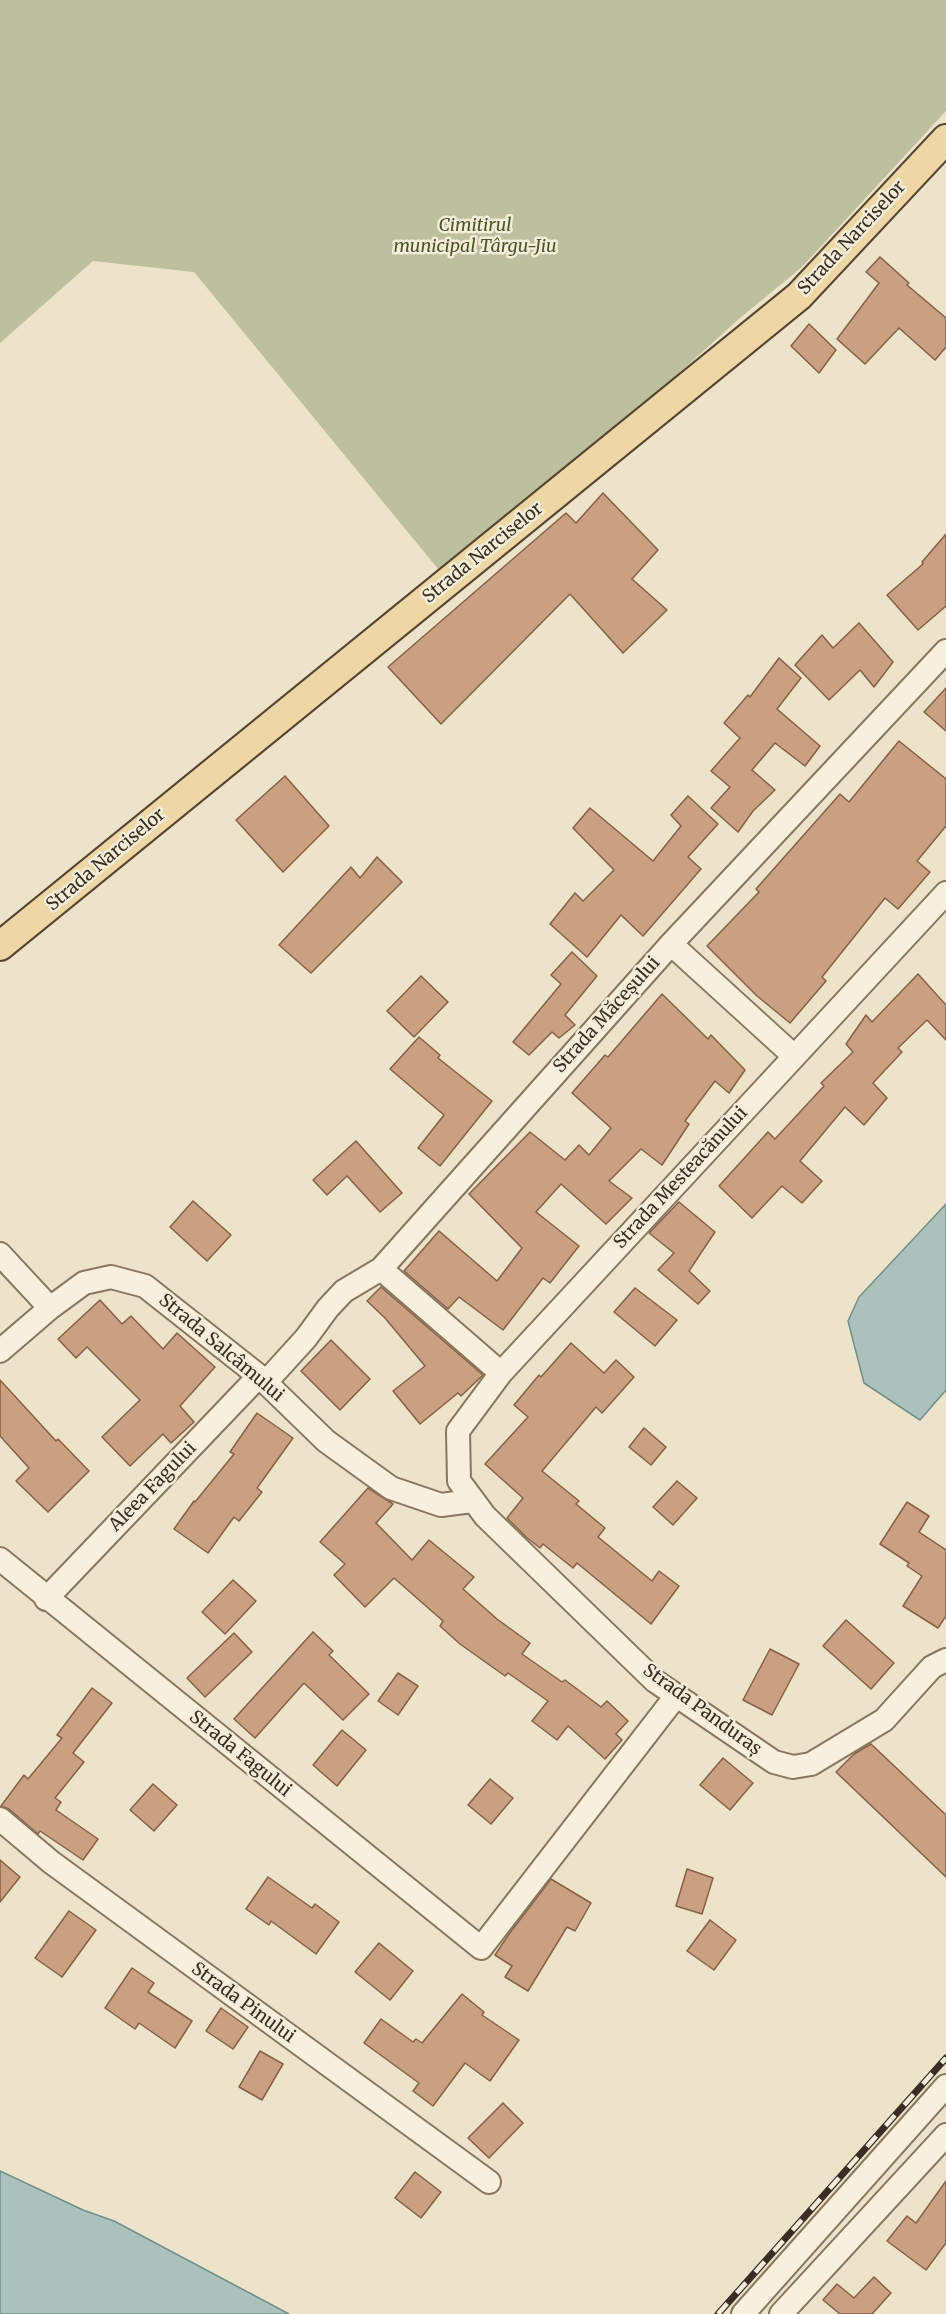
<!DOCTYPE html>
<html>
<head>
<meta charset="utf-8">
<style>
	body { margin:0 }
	canvas { display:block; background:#ede3ca }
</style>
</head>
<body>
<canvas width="946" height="2314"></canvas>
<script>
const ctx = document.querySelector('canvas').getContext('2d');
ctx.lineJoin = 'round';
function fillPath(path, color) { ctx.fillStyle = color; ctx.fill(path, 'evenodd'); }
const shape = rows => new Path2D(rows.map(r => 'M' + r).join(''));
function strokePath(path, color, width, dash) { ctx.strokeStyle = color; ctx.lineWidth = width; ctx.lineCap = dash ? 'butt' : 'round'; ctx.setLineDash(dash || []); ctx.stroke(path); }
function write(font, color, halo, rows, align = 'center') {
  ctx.font = font + ' Merriweather,serif'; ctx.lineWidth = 5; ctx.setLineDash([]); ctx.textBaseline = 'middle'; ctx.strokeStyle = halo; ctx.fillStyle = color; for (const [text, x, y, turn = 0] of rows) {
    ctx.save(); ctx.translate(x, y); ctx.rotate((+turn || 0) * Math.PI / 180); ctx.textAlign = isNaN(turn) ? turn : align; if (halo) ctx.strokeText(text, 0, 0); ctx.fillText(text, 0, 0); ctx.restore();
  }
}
fillPath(shape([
	[0,0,946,0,946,111,802,267,740,318,448,581,194,272,93,261,0,343]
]), '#bcc09d');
const water = shape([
	[946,1204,946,1390,920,1420,864,1383,848,1321,859,1297,946,1204],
	[0,2171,83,2210,114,2221,289,2314,0,2314,0,2171]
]);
fillPath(water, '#aac2bb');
strokePath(water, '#719089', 1.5);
const building = shape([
	[880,257,909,283,907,285,946,318,946,347,935,360,899,328,865,364,837,339,879,283,866,272,880,257],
	[809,324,836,350,819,373,791,346,809,324],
	[603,493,658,550,632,579,667,610,623,653,570,594,441,724,388,667,566,513,576,523,603,493],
	[946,534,946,606,918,630,887,595,923,564,922,562,946,534],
	[859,623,893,662,874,687,860,670,829,700,795,665,822,635,833,648,859,623],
	[779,658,801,678,777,709,820,746,805,766,775,743,752,770,775,790,753,811,738,832,711,808,730,787,711,771,740,738,724,723,748,695,750,697,779,658],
	[946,688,946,731,924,712,946,688],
	[899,741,946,779,946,826,917,861,930,872,898,909,885,898,822,977,826,981,790,1023,757,996,707,946,759,892,756,889,840,794,849,802,899,741],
	[285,776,329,826,283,872,236,820,285,776],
	[688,796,718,824,688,857,701,869,643,936,621,915,587,957,550,924,575,893,583,901,614,870,573,828,590,808,653,861,681,826,671,815,688,796],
	[377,857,402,882,311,973,279,945,351,867,360,878,377,857],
	[572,952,597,976,565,1015,575,1025,559,1038,552,1032,529,1055,513,1042,561,984,551,975,572,952],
	[918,974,946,1005,946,1040,927,1020,898,1048,902,1052,873,1083,887,1098,864,1125,845,1107,800,1161,822,1181,802,1203,782,1186,752,1218,719,1186,768,1132,775,1139,824,1086,821,1083,853,1052,846,1044,866,1015,872,1022,918,974],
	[421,976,448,1002,414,1037,387,1011,421,976],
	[662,994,708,1039,711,1035,745,1070,729,1093,715,1081,685,1121,689,1124,662,1165,641,1149,609,1181,632,1198,606,1224,561,1184,536,1212,579,1246,550,1283,543,1278,503,1330,459,1297,448,1309,404,1271,439,1231,497,1281,522,1248,469,1194,530,1132,565,1160,579,1145,589,1155,611,1128,572,1093,605,1055,608,1057,662,994],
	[419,1037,440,1055,438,1058,492,1101,440,1166,418,1148,444,1115,390,1069,419,1037],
	[356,1141,402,1193,380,1212,347,1176,327,1195,313,1180,356,1141],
	[193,1201,231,1235,207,1261,170,1227,193,1201],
	[679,1202,715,1232,689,1271,710,1291,698,1304,658,1270,674,1253,649,1233,679,1202],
	[381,1287,483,1375,461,1396,458,1393,420,1424,393,1391,425,1366,385,1318,367,1301,381,1287],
	[635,1288,677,1320,655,1346,614,1312,635,1288],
	[100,1300,122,1324,131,1316,163,1349,177,1333,215,1367,180,1406,194,1422,171,1443,163,1434,130,1466,102,1437,140,1400,87,1347,76,1358,58,1339,100,1300],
	[331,1340,370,1379,340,1410,301,1371,331,1340],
	[571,1343,604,1373,616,1360,634,1377,602,1413,596,1407,542,1471,579,1501,576,1504,605,1528,598,1537,652,1581,659,1571,679,1586,651,1624,577,1563,573,1568,543,1544,540,1548,526,1537,507,1518,523,1498,485,1464,528,1417,514,1405,539,1375,541,1377,571,1343],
	[0,1380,56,1441,58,1439,89,1471,48,1512,16,1481,29,1468,0,1436,0,1380],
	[257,1413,293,1438,257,1488,262,1492,239,1521,234,1517,208,1553,174,1529,194,1501,195,1502,234,1454,230,1452,257,1413],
	[644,1428,666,1447,651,1465,629,1447,644,1428],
	[677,1481,697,1498,673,1525,653,1507,677,1481],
	[368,1488,393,1504,376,1523,412,1560,429,1540,474,1577,463,1589,497,1619,530,1643,522,1654,562,1682,565,1680,601,1707,607,1701,628,1721,616,1734,622,1740,605,1759,568,1726,557,1740,532,1721,548,1701,508,1673,505,1676,460,1644,440,1626,443,1621,394,1578,365,1607,334,1575,345,1564,320,1542,368,1488],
	[907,1502,929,1516,919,1532,946,1550,946,1616,938,1628,903,1606,922,1576,907,1566,909,1563,880,1544,907,1502],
	[233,1580,256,1601,225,1634,202,1612,233,1580],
	[846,1620,894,1663,871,1689,823,1646,846,1620],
	[313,1632,333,1651,329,1655,369,1694,343,1720,304,1683,255,1738,234,1719,313,1632],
	[234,1633,252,1652,205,1697,187,1678,234,1633],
	[770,1649,799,1664,772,1715,743,1700,770,1649],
	[398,1673,418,1686,398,1715,378,1701,398,1673],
	[92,1688,112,1703,73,1753,84,1762,55,1798,61,1802,56,1810,98,1839,83,1860,40,1831,38,1834,9,1809,1,1806,24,1775,28,1779,62,1738,57,1735,92,1688],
	[342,1730,366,1750,337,1786,313,1765,342,1730],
	[871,1744,946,1815,946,1877,836,1772,854,1754,871,1744],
	[723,1758,753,1783,730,1810,700,1785,723,1758],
	[490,1779,513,1798,491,1824,468,1805,490,1779],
	[153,1784,177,1805,154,1831,130,1810,153,1784],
	[0,1860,20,1877,0,1902,0,1860],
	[687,1869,713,1878,702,1914,676,1906,687,1869],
	[268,1877,312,1908,315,1904,339,1922,316,1954,271,1921,269,1925,246,1909,268,1877],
	[551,1879,591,1903,575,1931,567,1927,528,1991,505,1977,512,1966,495,1955,509,1934,551,1879],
	[69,1911,96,1930,62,1977,35,1958,69,1911],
	[710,1920,736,1940,714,1970,687,1951,710,1920],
	[379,1943,413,1971,390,2000,355,1972,379,1943],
	[132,1968,154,1983,148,1992,192,2021,175,2048,139,2023,135,2029,105,2008,132,1968],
	[462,1994,484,2012,482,2015,519,2040,490,2081,465,2063,433,2106,413,2091,419,2083,364,2043,381,2019,413,2042,416,2039,422,2043,462,1994],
	[221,2008,248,2027,233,2049,206,2031,221,2008],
	[260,2051,283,2064,262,2100,239,2087,260,2051],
	[503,2103,523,2123,489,2158,468,2138,503,2103],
	[415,2172,441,2192,421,2218,395,2198,415,2172],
	[946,2181,946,2243,926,2270,887,2241,907,2216,916,2223,946,2181],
	[874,2277,891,2293,872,2314,840,2314,823,2300,837,2284,854,2298,874,2277]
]);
fillPath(building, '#c9a082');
strokePath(building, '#876046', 1.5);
const minor = shape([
	[946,893,501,1373,458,1431,459,1481,485,1516,655,1681,774,1762,793,1767,811,1764,884,1720,932,1667,946,1660],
	[671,944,794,1056],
	[0,1254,50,1308],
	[0,1351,50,1308,84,1283,111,1277,145,1286,259,1376,326,1441,391,1488,441,1505,472,1501],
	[501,1373,381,1269,671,944,946,651],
	[266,1382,306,1338,328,1308,344,1291,381,1269],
	[0,1559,481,1948,676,1696],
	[46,1599,259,1376],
	[0,1819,51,1862,489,2182],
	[743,2314,946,2086],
	[781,2314,946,2135]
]);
const major = shape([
	[0,946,799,296,946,139]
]);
strokePath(minor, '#89765f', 26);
strokePath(major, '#574433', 32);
strokePath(minor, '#f8f0dd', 22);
strokePath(major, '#edd7a5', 28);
const rail = shape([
	[718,2314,946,2058]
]);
strokePath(rail, '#3a2e22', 7);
strokePath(rail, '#f4edda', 4.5, [14]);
write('italic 18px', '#4a552a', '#f4edda', [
	["Cimitirul",475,226],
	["municipal Târgu-Jiu",475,247]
]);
write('18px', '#3a2e22', '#f4edda', [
	["Strada Narciselor",852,238,-47],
	["Strada Narciselor",483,553,-39],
	["Strada Narciselor",106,860,-40],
	["Strada Măceșului",607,1015,-48],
	["Strada Mesteacănului",681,1178,-47],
	["Strada Salcâmului",221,1348,40],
	["Aleea Fagului",153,1487,-46],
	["Strada Panduraș",702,1710,36],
	["Strada Fagului",240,1754,39],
	["Strada Pinului",243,2003,36]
]);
</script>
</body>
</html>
